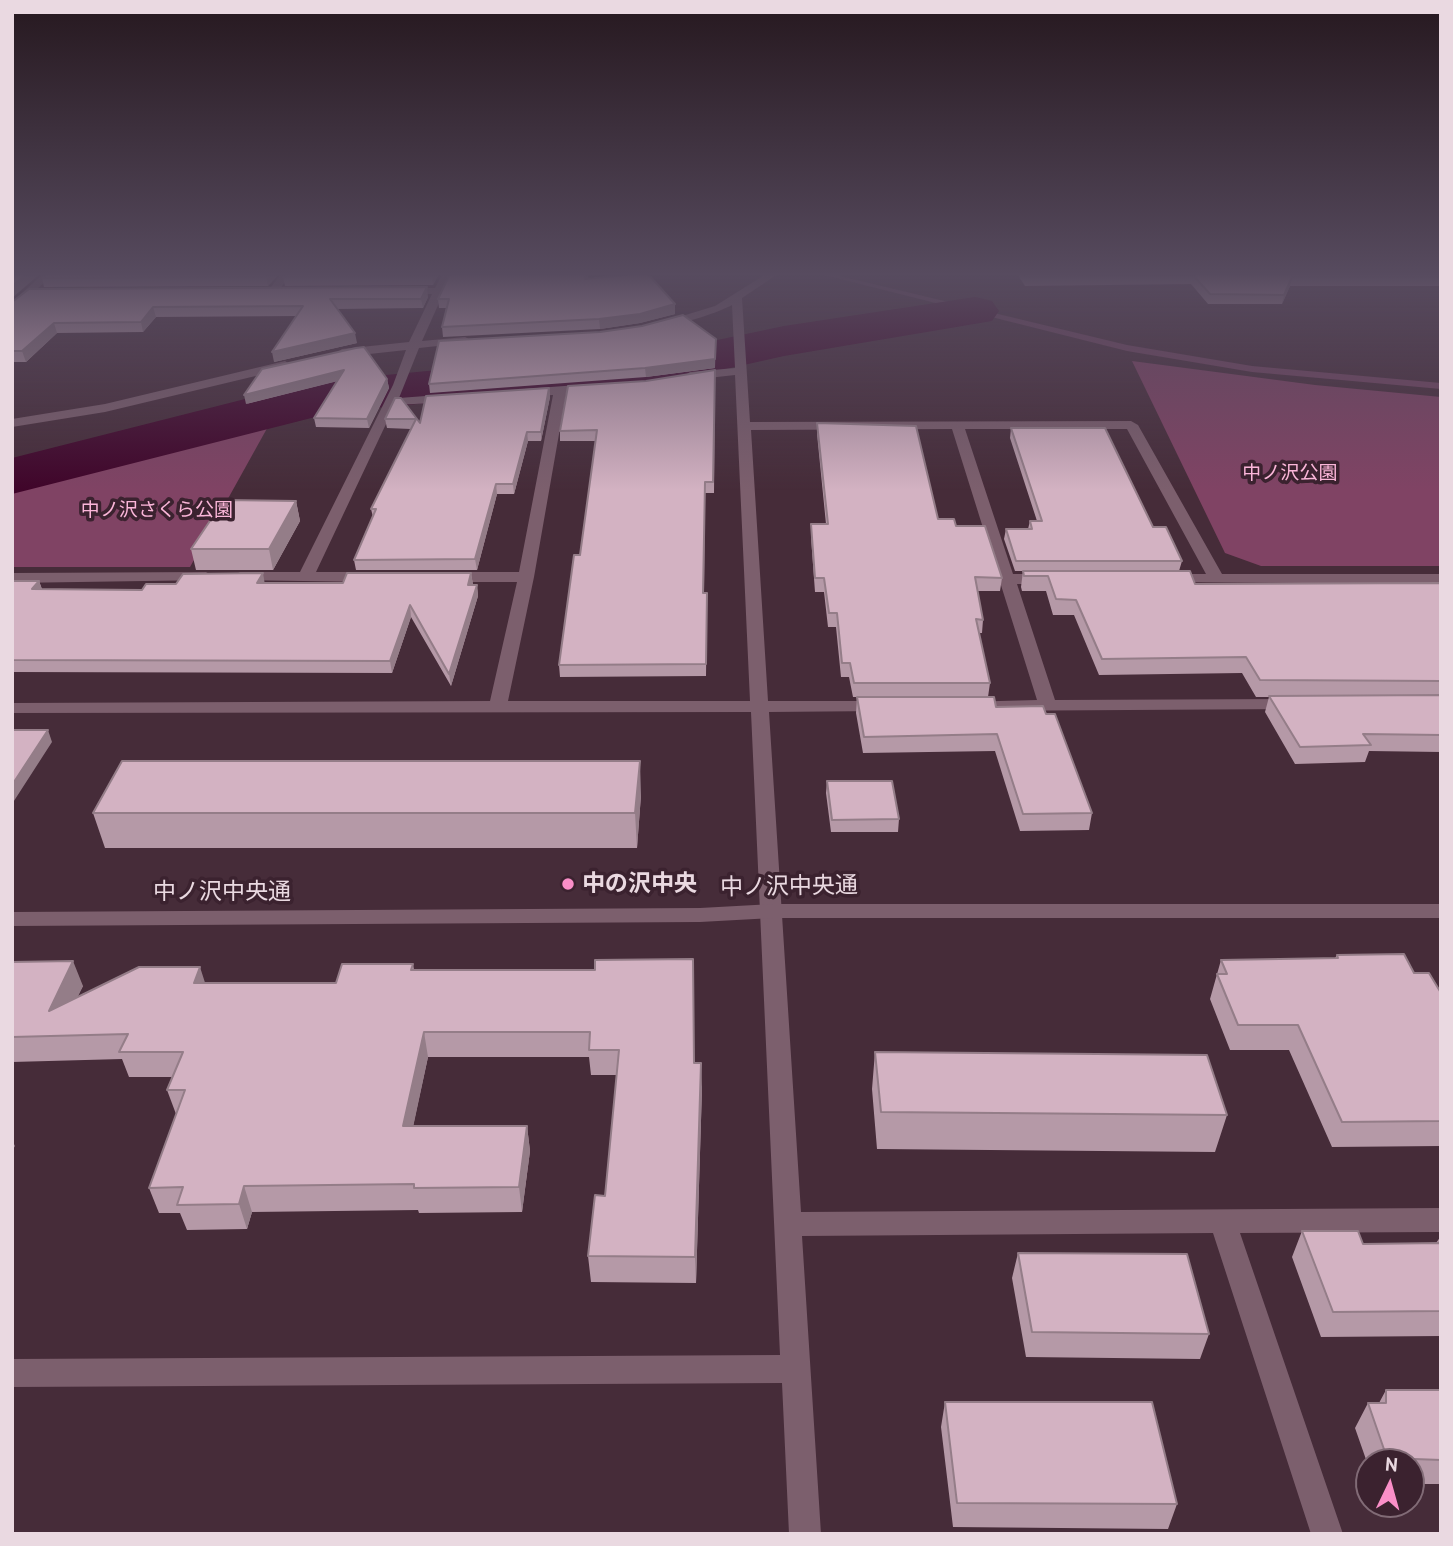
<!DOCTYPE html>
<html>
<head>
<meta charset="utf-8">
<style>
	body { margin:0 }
	#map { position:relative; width:1453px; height:1546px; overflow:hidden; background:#462c39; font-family:"PT Sans",sans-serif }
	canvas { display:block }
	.frame { position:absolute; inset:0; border:14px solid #ead9e1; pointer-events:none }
	.north { position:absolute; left:1355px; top:1448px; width:70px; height:70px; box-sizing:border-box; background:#3b222f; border:2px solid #816b76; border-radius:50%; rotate:5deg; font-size:19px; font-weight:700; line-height:28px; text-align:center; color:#ead9e1 }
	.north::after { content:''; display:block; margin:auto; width:24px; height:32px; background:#fa8fc8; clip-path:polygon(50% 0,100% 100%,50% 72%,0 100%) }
</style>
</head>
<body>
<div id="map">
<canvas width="1453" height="1546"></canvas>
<div class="frame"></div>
<div class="north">N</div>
</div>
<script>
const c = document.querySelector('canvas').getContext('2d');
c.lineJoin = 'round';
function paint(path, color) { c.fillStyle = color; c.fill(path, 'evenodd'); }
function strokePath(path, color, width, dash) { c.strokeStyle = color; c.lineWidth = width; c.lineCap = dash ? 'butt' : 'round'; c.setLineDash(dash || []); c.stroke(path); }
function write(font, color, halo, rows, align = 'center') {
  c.font = font + ' "PT Sans","Noto Sans JP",sans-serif'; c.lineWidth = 7; c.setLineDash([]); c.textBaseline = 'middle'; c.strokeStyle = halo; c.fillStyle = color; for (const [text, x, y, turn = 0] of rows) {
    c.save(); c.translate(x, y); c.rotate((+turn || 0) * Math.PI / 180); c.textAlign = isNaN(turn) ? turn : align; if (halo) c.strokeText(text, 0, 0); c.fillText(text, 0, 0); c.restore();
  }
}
const green = new Path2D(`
	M1132 361 1315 385 1441 397V566H1261L1225 553Z
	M270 423 190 567H12V489L63 479Z`);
const stream = new Path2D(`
	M820 274H832L1127 345 1252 366 1441 383V389L1252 372 1127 351Z`);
const river = new Path2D(`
	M975 297 992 301 999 311 992 321 784 356 632 390 427 403 335 412 12 494V458L253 397 335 380 427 371 632 358 784 326Z`);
const minor = new Path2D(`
	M43 274H54L12 311V302Z
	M281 274H291L277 293H269L268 291Z
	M442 274H452L422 341 465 337 471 340 465 343 419 348 399 398 452 394 458 398 452 402 395 405 316 572H371L379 577 371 582 234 580 232 577 240 572H300L393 385 406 350 342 357 336 353 342 349 409 342 432 294H401L396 291 401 288H435Z
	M766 274H778L742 298 750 422 1131 421 1138 425 1222 574H1441V584L1163 582 1161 579 1169 574H1206L1127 429H965L1013 574H1048L1056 579 1048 584H1017L1055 700 1292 699 1301 704 1292 709 969 711 960 706 963 702 1037 700 952 429 751 430 768 701H883L892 706 883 711 769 712 801 1212 1441 1208V1232L1240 1233 1343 1534H1311L1213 1233 802 1236 821 1534H789L782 1383 12 1387V1359L780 1355 751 712 12 713V703L490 701 517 582H446L438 577 446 572H519L553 395 524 397 518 393 524 389 591 384 595 385V391L566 394 534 577 508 701H750L735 375 690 380 684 376 690 372 735 368 732 305C720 312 666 331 656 324L715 306Z
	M285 361 291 365 289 368 105 412 12 427V419L105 404Z
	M206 572 214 577 212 580 12 583V573Z`);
const tertiary = new Path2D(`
	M773 904H1441V918H773L700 922 12 926V912L700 908Z`);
const wall = new Path2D(`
	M279 274 268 286 44 287 42 278Z
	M286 274H439L433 285 285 286 283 277Z
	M450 274H589L588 278 675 304V314L640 323 600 329 443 337 442 327 446 308H439L438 299Z
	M1017 274H1441V286H1290L1282 304H1208L1191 284 1025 286Z
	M428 297 423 308 337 309 357 343 274 362 297 316 156 317 143 332 57 333 26 362H12V302Z
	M439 341 715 368 646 377 430 393 429 384Z
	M356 348 387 379 389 388 369 428 316 427 314 418 337 381 246 404Z
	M715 370 714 493H705L704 593H707L706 676 560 677 559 665 580 555 596 441H560V431L646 381Z
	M549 388 550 397 541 441H528L514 494H497L477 570H356L354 560 373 517 371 509 411 429 387 428 385 419 395 398 420 423Z
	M817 423 938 519 956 526 1002 578 1000 591H977L983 620 982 633H979L990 683 988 697 996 707 1046 714 1092 813 1089 830 1020 831 995 751 863 753 856 713 857 697H863H853L849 677H841L836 627H828L824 592H815L811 537V524H826L817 434Z
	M1011 428 1153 527 1182 561 1179 571 1195 584 1441 583V752L1369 751 1365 762 1295 764 1265 712 1269 697H1256L1242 673 1099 675 1074 615H1053L1046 591H1022L1021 587 1023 571H1015L1004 539 1006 529H1028L1030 521H1037L1010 438Z
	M296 501 300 521 273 570H196L191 549Z
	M471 573 473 585H477L478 596 451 686 411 617 392 673 12 672V581H39L42 589 142 590 265 583H343Z
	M827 781 899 819 898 832H831L826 793Z
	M641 795 637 848H105L93 813Z
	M1337 955 1414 973 1441 993V1146L1332 1147 1289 1050H1230L1210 999 1221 960 1335 958Z
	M12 962 83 986 77 997 205 983H336L413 964 414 970 694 1063 702 1088 696 1283 591 1282 588 1256 605 1196 617 1075H591L589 1057H428L413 1126H527L530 1151 522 1212 419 1213 418 1210 252 1212 247 1229 187 1230 180 1213H159L149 1188 176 1114 167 1090 172 1077H129L122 1059 12 1062Z
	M875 1052 1227 1115 1215 1152 877 1149 872 1089Z
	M1302 1231 1363 1244 1436 1243 1441 1236V1336L1321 1337 1292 1257Z
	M1018 1253 1209 1334 1200 1359 1026 1357 1012 1278Z
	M1386 1390H1441V1484H1411V1462H1369V1468L1355 1428 1368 1403H1379Z
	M945 1402 1177 1504 1168 1529 953 1527 941 1427Z`);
const shadedWall = new Path2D(`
	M27 274H40L12 298V286Z
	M269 274H279L268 286 266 277Z
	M433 274H439L433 285 432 276Z
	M1292 277 1290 286 1282 304 1284 295Z
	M427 287 428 297 423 308 421 299Z
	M675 304V314L640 323 600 329 599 319Z
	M153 307 156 317 143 332 141 322Z
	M54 323 57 333 26 362 22 351Z
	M355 333 357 343 274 362 272 352Z
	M716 339 715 368 646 377 645 368Z
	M344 370 346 379 246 404 244 395Z
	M387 379 389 388 369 428 367 419Z
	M549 388 550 397 541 441V432Z
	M527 432 528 441 514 494 513 484Z
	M496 484 497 494 477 570 475 559Z
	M296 501 300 521 273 570 269 549Z
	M263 573 265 585 257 583Z
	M471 573 473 585H468Z
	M39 581 43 593 32 589Z
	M477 585 478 596 451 686 449 674Z
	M410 605 411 617 392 673 390 661Z
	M48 730 52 742 12 804V785Z
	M640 761 641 795 637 848 635 813Z
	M73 961 83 986 59 1036 49 1011Z
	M200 967 208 992 194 983Z
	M424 1032 428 1057 408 1151 403 1126Z
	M701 1063 702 1088 696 1283 695 1257Z
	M527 1126 530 1151 522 1212 519 1187Z
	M12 1140 15 1146 12 1151Z
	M244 1186 252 1212 247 1229 239 1204Z`);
const building = new Path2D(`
	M12 274H27L12 286Z
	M46 274H269L266 277 42 278Z
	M286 274H433L432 276 283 277Z
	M450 274H586L585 279 634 274H648L675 304 640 314 599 319 442 327 449 299H438Z
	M1024 274H1441V277H1292L1284 295 1210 294 1193 275 1026 277Z
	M427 287 421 299H330L355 333 272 352 303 306 153 307 141 322 54 323 22 351H12V302L29 289Z
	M683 315 716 339 715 359 645 368 429 384 439 341 600 332 642 326Z
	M364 347 387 379 367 419 314 418 344 370 244 395 262 369 356 348Z
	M715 370 713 482H705L703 593H707L706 664 559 665 574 555H580L597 430 560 431 568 386 646 381Z
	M549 388 541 432H527L513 484H496L475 559 354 560 376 509H371L416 419H385L395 398H401L420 423 426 396Z
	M817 423 916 426 938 519H954L956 526H985L1002 578 975 577 983 620 976 619 990 683H854L850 663H842L837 613H829L824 578H815L811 524H828Z
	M1011 428H1105L1153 527H1166L1182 561H1016L1006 529H1032L1030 521H1042Z
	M224 500 296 501 269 549H191Z
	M1023 571H1190L1195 584 1441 583V681L1260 680 1246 657 1102 659 1076 600 1056 599 1048 576H1024Z
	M263 573 257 583H343L347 573H471L468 585H477L449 674 410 605 390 661 12 660V581H39L32 589 142 590 146 584H176L183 574Z
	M1441 695V735L1363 734 1371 745 1300 747 1269 696Z
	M857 697H994L996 707 1043 706 1046 714H1055L1092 813 1023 814 997 734 864 737Z
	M12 730H48L12 785Z
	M122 761H640L635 813H93Z
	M827 781H892L899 819 832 820Z
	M1404 954 1414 973H1429L1441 993V1121L1342 1122 1298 1025H1238L1217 974H1227L1221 960 1338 958 1337 955Z
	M693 959 694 1063H701L695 1257 588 1256 595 1195 605 1196 619 1050H589L590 1032H424L403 1126H527L519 1187 414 1188V1184L244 1186 239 1204 177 1205 183 1187 149 1188 185 1090H167L183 1052H119L128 1034 12 1037V962L73 961 49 1011 139 967H200L194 983H336L342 964H413L411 970H595V960Z
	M875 1052 1207 1055 1227 1115 881 1112Z
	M1302 1231H1358L1363 1244 1441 1243V1311L1333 1312Z
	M1018 1253 1187 1254 1209 1334 1032 1332Z
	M1386 1390H1441V1460L1387 1458 1368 1403H1386Z
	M945 1402H1152L1177 1504 957 1503Z`);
const markers = [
	[568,884,7,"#fa8fc8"]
];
const farParknames = [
	["中ノ沢公園",1290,474],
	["中ノ沢さくら公園",157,511]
];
const poiNames = [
	["中の沢中央",582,884]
];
const streetNames = [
	["中ノ沢中央通",789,887,-1],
	["中ノ沢中央通",222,892]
];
paint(green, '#804364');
paint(stream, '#734561');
paint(river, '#40052a');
paint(minor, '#7c5f6d');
paint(tertiary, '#7c5f6d');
paint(wall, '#b599a7');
paint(shadedWall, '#947d88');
paint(building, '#d3b2c2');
strokePath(building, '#947d88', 2);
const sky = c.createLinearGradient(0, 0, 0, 490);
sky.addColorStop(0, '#26181f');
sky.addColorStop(0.56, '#574b5f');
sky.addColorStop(1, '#574b5f00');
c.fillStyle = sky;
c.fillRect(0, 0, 1453, 490);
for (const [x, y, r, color] of markers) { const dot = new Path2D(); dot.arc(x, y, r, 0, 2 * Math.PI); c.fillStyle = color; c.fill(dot); strokePath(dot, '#3b222f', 2.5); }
write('19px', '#fbb6d9', '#3b222f', farParknames);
write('bold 23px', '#ead9e1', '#3b222f', poiNames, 'left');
write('23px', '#ead9e1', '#3b222f', streetNames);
</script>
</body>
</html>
